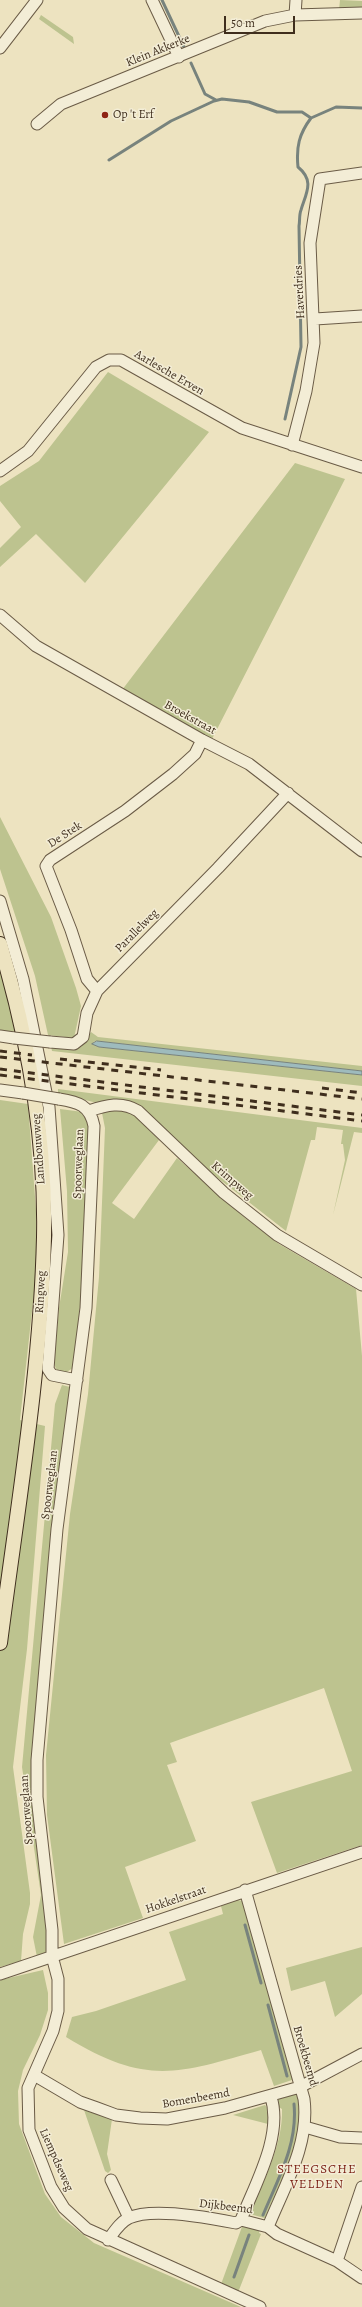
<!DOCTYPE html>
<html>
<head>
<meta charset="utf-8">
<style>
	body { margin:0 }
	#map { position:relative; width:362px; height:2307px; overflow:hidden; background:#ede3c0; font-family:Alegreya,serif }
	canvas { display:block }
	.scale { position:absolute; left:224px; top:16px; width:71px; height:18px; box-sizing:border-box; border:2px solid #3f2e1d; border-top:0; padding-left:5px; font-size:12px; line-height:14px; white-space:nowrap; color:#3f2e1d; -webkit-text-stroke:3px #f3edd6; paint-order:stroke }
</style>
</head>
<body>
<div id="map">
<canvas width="362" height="2307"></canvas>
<div class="scale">50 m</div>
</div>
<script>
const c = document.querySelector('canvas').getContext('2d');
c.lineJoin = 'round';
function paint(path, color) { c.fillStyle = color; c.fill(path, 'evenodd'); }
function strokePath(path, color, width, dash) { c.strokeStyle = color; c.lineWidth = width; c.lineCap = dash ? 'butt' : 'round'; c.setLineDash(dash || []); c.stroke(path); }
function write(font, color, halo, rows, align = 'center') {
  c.font = font + ' Alegreya,serif'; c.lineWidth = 3; c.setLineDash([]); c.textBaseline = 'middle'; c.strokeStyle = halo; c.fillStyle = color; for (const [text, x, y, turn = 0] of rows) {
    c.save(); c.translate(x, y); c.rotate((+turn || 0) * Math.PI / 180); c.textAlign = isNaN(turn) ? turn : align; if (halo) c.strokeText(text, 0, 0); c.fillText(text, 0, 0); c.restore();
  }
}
const green = new Path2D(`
	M340 0 362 1V8L339 10Z
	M41 15 73 37 74 44 39 19Z
	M108 372 209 432 85 583 36 534 0 567V548L21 527 0 501V486L39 461Z
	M295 463 345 479 211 741 122 690Z
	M0 817 51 917 76 988 81 1006 74 1038 48 1035 35 976 0 869Z
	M0 958 18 1033 0 1031Z
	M91 1032 98 1037 362 1066V1071L97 1041 93 1042 99 1047 362 1075V1086L52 1051 51 1046 74 1049 81 1047Z
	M58 1089 362 1128V1133L354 1132 333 1215 345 1160 343 1144H341L343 1130 317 1127 315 1140H311L286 1231 205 1168 138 1104 115 1101 97 1103 58 1093Z
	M0 1100 28 1104 36 1210V1275L20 1420 45 1426 27 1649 13 1767 30 1893V1904L23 1934 21 1961 0 1967Z
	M60 1109 83 1112 89 1120 90 1131 82 1290 74 1360 73 1368 65 1373 57 1371 54 1364 59 1308 68 1252 67 1191Z
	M114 1109 131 1112 159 1140 112 1203 134 1219 177 1158 244 1217 279 1244 356 1289 362 1356V1845L277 1873 251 1802 352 1771 324 1688 170 1743 177 1762 167 1765 196 1841 125 1867 143 1918 64 1944 47 1815 46 1755 70 1514 88 1394 99 1277 105 1128 102 1113Z
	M62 1385 70 1387 34 1760 49 1954 37 1957 33 1937 41 1895 22 1767 55 1404Z
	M237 1900 243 1901 295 2079 274 2086 261 2050C177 2074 146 2086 66 2037L72 2017 96 2011 186 1980 169 1932 223 1914 221 1906Z
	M362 1947V1994L335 2017 325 1981 291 1991 286 1968Z
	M43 1970 48 1993V2010L40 2035 23 2070 18 2091 19 2124 45 2194 61 2217 94 2243 241 2307H0V1980Z
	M294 2094 300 2097 299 2138 268 2219 250 2214C263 2181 283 2146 282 2109L277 2106V2100Z
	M265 2105 268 2109V2124L233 2115Z
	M84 2110 112 2119 107 2154 111 2170 108 2173 105 2171Z
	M243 2224 260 2229 259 2233 261 2234 237 2295 220 2287Z`);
const water = new Path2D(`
	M97 1041 362 1071V1075L99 1047 92 1044Z`);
const stream = new Path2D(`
	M162 0 184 47
	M191 63 205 94 216 100
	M109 160 171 121 214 101 222 99 249 102 277 112H302L311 118 336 107 362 108
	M285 419 301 347 299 226C300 221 299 215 301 210 306 193 315 181 298 167 296 147 299 134 311 118
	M245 1925 261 1983
	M268 2005 287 2076
	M263 2215C278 2179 298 2144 294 2104
	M234 2277 249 2235`);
const minor = new Path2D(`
	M152 0 179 57
	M295 15 296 0
	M0 48 37 0
	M37 124 61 104 265 21 295 15 362 13
	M315 319 362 316
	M292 445 306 391 314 343 310 243 320 179 362 173
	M0 471 28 451 96 367 109 360H121L242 428 362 467
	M0 615 36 646 202 740 249 764 362 851
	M0 901 23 979 49 1107 58 1235 48 1369 52 1375 77 1380
	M97 991 87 979 71 930 46 866 50 860 125 811 173 774 195 754 202 740
	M0 1036 14 1038
	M50 1042 74 1044 83 1037 87 1013 97 991 218 868 288 793
	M0 1090 23 1093
	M59 1099C78 1102 90 1105 94 1126L86 1308 57 1529 37 1760V1797L52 1930V1956L58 1979V2011L53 2031 28 2088 29 2130 51 2187 64 2208 87 2229 260 2307
	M89 1111C106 1105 122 1101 138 1111L224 1193 277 1235 362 1285
	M245 1890 304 2099C310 2144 284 2187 268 2227
	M0 1974 362 1852
	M34 2075 80 2102 97 2108 116 2115 140 2118 167 2119 225 2108 300 2087 362 2054
	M305 2127 340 2137 362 2138
	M111 2180 129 2218
	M241 2220C255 2184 283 2136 271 2097
	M108 2240C114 2232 120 2222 129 2218 152 2207 211 2218 236 2223L241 2220 268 2227 277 2234 337 2261 362 2278
	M337 2261 362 2187`);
const major = new Path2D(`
	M0 944C28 1038 46 1138 44 1237 41 1371 17 1510 0 1643`);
const rail = new Path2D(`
	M0 1051 32 1055
	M0 1057 362 1099
	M60 1059 161 1070
	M0 1069 362 1115
	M0 1075 362 1121
	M322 1088 362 1093`);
const minorBridge = new Path2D(`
	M14 1038 50 1042
	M23 1093 59 1099`);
const markers = [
	[105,115,4,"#8f2418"]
];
const streetNames = [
	["Klein Akkerke",158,51,-22],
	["Haverdries",300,292,-93],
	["Aarlesche Erven",169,373,30],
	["Broekstraat",190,718,29],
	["De Stek",65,835,-33],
	["Parallelweg",137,931,-45],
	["Landbouwweg",39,1149,-94],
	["Spoorweglaan",79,1164,-88],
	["Krimpweg",232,1181,41],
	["Ringweg",41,1292,-87],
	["Spoorweglaan",50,1485,-83],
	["Spoorweglaan",27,1810,-94],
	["Hokkelstraat",176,1900,-19],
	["Broekbeemd",305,2056,74],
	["Bomenbeemd",196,2099,-10],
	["Liempdseweg",56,2160,66],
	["Dijkbeemd",226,2207,7]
];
const poiNames = [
	["Op 't Erf",113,115]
];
const neighbourhoodNames = [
	["STEEGSCHE",317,2170],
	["VELDEN",317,2185]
];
paint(green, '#bdc38f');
paint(water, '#9ebbbd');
strokePath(water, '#78837d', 1);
strokePath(stream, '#78837d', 3);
strokePath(minor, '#6a5b46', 13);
strokePath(major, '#3f2e1d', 16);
strokePath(minor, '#f3edd6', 11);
strokePath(major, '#ede3c0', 14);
strokePath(rail, '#3f2e1d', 3, [7, 7]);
strokePath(minorBridge, '#6a5b46', 13, []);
strokePath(minorBridge, '#f3edd6', 11);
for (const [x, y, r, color] of markers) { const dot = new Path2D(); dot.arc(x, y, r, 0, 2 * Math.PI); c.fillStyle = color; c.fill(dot); strokePath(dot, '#f3edd6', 1.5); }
write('12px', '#3f2e1d', '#f3edd6', streetNames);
write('12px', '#3f2e1d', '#f3edd6', poiNames, 'left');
c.letterSpacing = '1px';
write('13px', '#7a1f14', '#f3edd6', neighbourhoodNames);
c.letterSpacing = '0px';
</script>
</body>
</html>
